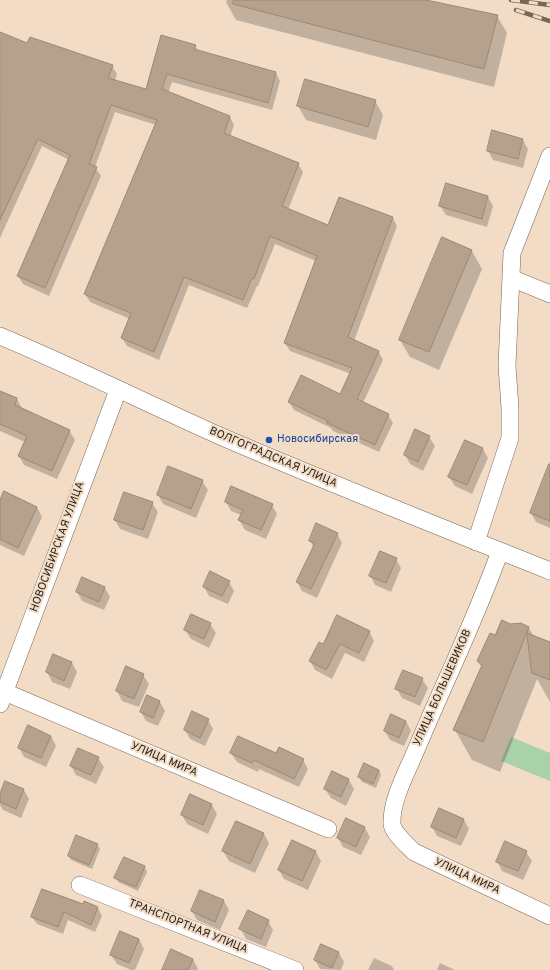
<!DOCTYPE html>
<html>
<head>
<meta charset="utf-8">
<style>
	body { margin:0 }
	canvas { display:block; background:#f2dcc6 }
</style>
</head>
<body>
<canvas width="550" height="970"></canvas>
<script>
const c = document.querySelector('canvas').getContext('2d');
c.lineJoin = 'round';
function paint(path, color) { c.fillStyle = color; c.fill(path, 'evenodd'); }
function strokePath(path, color, width, dash) { c.strokeStyle = color; c.lineWidth = width; c.lineCap = dash ? 'butt' : 'round'; c.setLineDash(dash || []); c.stroke(path); }
function write(font, color, halo, rows, align = 'center') {
  c.font = font + ' Overpass,sans-serif'; c.lineWidth = 4; c.setLineDash([]); c.textBaseline = 'middle'; c.strokeStyle = halo; c.fillStyle = color; for (const [text, x, y, turn = 0] of rows) {
    c.save(); c.translate(x, y); c.rotate((+turn || 0) * Math.PI / 180); c.textAlign = isNaN(turn) ? turn : align; if (halo) c.strokeText(text, 0, 0); c.fillText(text, 0, 0); c.restore();
  }
}
const green = new Path2D(`
	M511 737 550 753V781L501 761Z`);
const shadow = new Path2D(`
	M227 0H421L497 16 507 33 494 87 236 20 226 2Z
	M0 33 28 44 112 66 117 74 115 81 146 90 195 46 200 54 213 55 276 73 280 81 272 110 172 82 168 93 230 117 234 125 230 137 298 164 303 172 288 210 329 226 393 218 397 226 354 341 379 352 383 360 363 403 388 415 393 423 379 452 333 431 331 428 294 410 289 402 340 396 351 374 290 351 285 343 316 261 275 244 258 286H257L247 308 189 285 159 360 127 346 122 338 130 319 90 302 85 294 156 125 115 112 95 167 101 176 49 296 23 284 18 276 69 160 42 146 0 238Z
	M375 101 383 115 376 140 306 120 298 106Z
	M523 140 528 149 523 168 493 160 488 151Z
	M447 185 488 197 493 206 487 227 446 215 440 206Z
	M443 239 472 251 482 269 439 370 410 357 400 340Z
	M0 392 17 399 22 408 69 430 75 440 57 479 24 465 19 456 25 442 0 431Z
	M429 437 435 446 423 471 410 464 405 455Z
	M465 441 483 449 488 458 472 494 455 486 449 477Z
	M202 481 208 490 196 518 163 504 158 495Z
	M550 490V528L536 522 531 513Z
	M0 502 37 507 42 517 24 556 0 545Z
	M226 502 272 505 277 514 266 539 245 530 239 520 241 515 231 511Z
	M152 503 158 512 148 539 120 529 115 520Z
	M337 533 342 543 317 598 302 591 297 582 314 548 310 541Z
	M396 559 401 568 391 592 375 585 370 575Z
	M229 582 234 591 228 604 209 596 204 587Z
	M105 588 110 597 104 610 82 601 77 592Z
	M210 624 216 633 209 648 191 639 185 630Z
	M510 625 529 628 534 637 550 643V702L537 679 500 772 472 760 455 730 482 668 478 661 496 636Z
	M369 631 374 641 364 662 345 653 332 679 315 670 310 661 324 646Z
	M54 656 72 663 77 672 70 689 52 682 47 672Z
	M127 667 143 675 149 684 139 707 122 701 117 691Z
	M422 679 428 688 420 706 402 698 397 689Z
	M148 697 160 702 165 711 158 726 146 721 141 712Z
	M208 720 213 729 205 746 190 739 185 730Z
	M406 721 411 731 404 746 390 740 385 731Z
	M51 736 56 746 46 767 24 757 19 748Z
	M231 753 276 754 303 760 308 769 299 787 259 769 258 772 237 762Z
	M98 758 104 767 96 784 76 775 71 766Z
	M379 770 381 775 376 788 362 782 359 777Z
	M349 780 354 789 346 806 331 798 325 789Z
	M6 783 24 790 29 799 21 818 3 810 0 805V796Z
	M191 796 212 805 217 814 208 834 187 824 182 815Z
	M464 820 469 829 461 846 437 836 432 827Z
	M365 828 370 837 361 855 343 847 338 838Z
	M264 834 269 843 255 873 229 861 223 851Z
	M292 841 316 852 321 861 308 890 284 879 279 870Z
	M97 844 100 849 92 869 71 860 69 856Z
	M526 852 532 861 523 880 502 871 497 861Z
	M124 858 145 867 147 872 138 891 118 882 115 877Z
	M201 891 224 901 229 910 220 930 197 920 192 911Z
	M85 903 98 908 102 916 95 932 68 920 63 934 37 924 32 917 84 906Z
	M268 921 273 930 266 947 246 939 241 929Z
	M139 939 144 949 135 970H131L117 964 111 955Z
	M321 945 339 953 344 962 341 970 320 969 315 960Z
	M374 958 392 966 394 970H368Z
	M193 959 198 969 197 970H164Z
	M440 963 455 970H437Z`);
const building = new Path2D(`
	M234 0H426L498 15 484 69 233 4Z
	M0 32 27 43 30 37 113 65 108 78 146 89 161 35 196 45 194 49 276 72 268 103 167 74 162 89 230 116 224 133 299 163 282 206 328 225 339 197 393 217 348 337 379 351 357 399 389 414 375 445 327 423 328 421 288 402 301 375 340 394 352 368 284 343 317 256 270 236 254 279 252 278 243 300 184 277 154 352 121 338 131 313 84 294 157 120 111 105 89 164 97 167 45 288 17 276 70 155 38 139 0 220Z
	M305 79 376 100 368 127 297 106Z
	M492 130 523 139 518 159 487 151Z
	M446 183 488 196 482 219 439 206Z
	M442 237 472 250 429 352 399 340Z
	M0 391 17 398 15 405 70 430 52 471 18 456 27 436 0 424Z
	M415 429 430 436 418 462 404 455Z
	M465 440 483 448 467 485 448 477Z
	M549 464H550V521L530 513Z
	M168 466 203 480 191 509 157 495Z
	M231 486 273 504 261 530 238 520 243 510 225 502Z
	M4 491 37 507 18 548 0 539V500Z
	M124 492 153 502 143 530 114 520Z
	M316 523 338 533 311 589 296 582 315 543 309 541Z
	M380 551 397 558 386 583 369 576Z
	M210 571 230 581 222 596 203 587Z
	M82 577 105 587 99 602 76 592Z
	M191 614 211 623 204 639 184 630Z
	M337 615 370 631 359 653 340 644 326 670 309 661 319 642 323 644Z
	M502 620 510 624 521 623 529 627 483 742 453 730 482 665 477 661 490 633 495 635Z
	M527 633 550 642V680L532 673Z
	M53 654 72 662 64 681 46 672Z
	M126 666 144 674 134 699 116 691Z
	M403 670 423 678 415 697 395 689Z
	M147 695 160 701 153 718 140 712Z
	M192 711 209 719 200 738 184 730Z
	M391 714 406 721 399 738 384 731Z
	M28 725 51 736 41 758 18 748Z
	M238 736 276 753 279 747 304 759 294 779 254 760 252 763 230 753Z
	M78 748 99 757 91 775 70 766Z
	M364 763 379 770 373 784 358 777Z
	M332 771 349 779 341 797 324 789Z
	M5 781 24 789 16 809 0 802V794Z
	M190 794 212 804 203 825 181 815Z
	M439 808 464 819 456 838 431 827Z
	M346 818 365 827 356 847 337 838Z
	M236 821 264 833 250 864 222 851Z
	M76 835 98 844 89 865 68 856Z
	M292 840 316 851 302 881 278 870Z
	M505 841 527 851 518 871 496 862Z
	M124 857 145 866 136 887 114 878Z
	M42 889 83 904 84 901 98 907 91 925 64 912 58 927 31 917Z
	M200 890 224 900 215 922 191 911Z
	M248 910 269 920 261 939 239 929Z
	M120 931 139 939 129 963 110 955Z
	M321 944 339 952 332 968 314 960Z
	M171 949 193 959 188 970H162Z`);
const minor = new Path2D(`
	M511 278 550 294
	M0 336C74 367 146 403 220 436 329 483 440 527 550 571
	M476 542 510 438V408L507 366 512 253 550 156
	M500 551C476 619 444 683 416 750 407 772 391 800 392 824 393 833 408 846 414 852L550 916
	M0 690 328 829
	M0 704 118 390
	M80 885 295 970`);
const rail = new Path2D(`
	M511 0 550 5
	M516 10 550 21`);
const markers = [
	[269,440,4,"#1a4fb4"]
];
const transitNames = [
	["Новосибирская",277,440]
];
const streetNames = [
	["ВОЛГОГРАДСКАЯ УЛИЦА",273,458,23],
	["НОВОСИБИРСКАЯ УЛИЦА",58,547,-70],
	["УЛИЦА БОЛЬШЕВИКОВ",443,688,-66],
	["УЛИЦА МИРА",164,760,23],
	["УЛИЦА МИРА",467,877,25],
	["ТРАНСПОРТНАЯ УЛИЦА",188,927,22]
];
paint(green, '#a9d1aa');
paint(shadow, '#0003');
paint(building, '#b5a18c');
strokePath(building, '#9c8873', 1);
strokePath(minor, '#7a6754', 18);
strokePath(minor, '#fff', 17);
strokePath(rail, '#75685b', 4.5);
strokePath(rail, '#f2dcc6', 3, [9]);
for (const [x, y, r, color] of markers) { const dot = new Path2D(); dot.arc(x, y, r, 0, 2 * Math.PI); c.fillStyle = color; c.fill(dot); strokePath(dot, '#f2dcc6', 1.5); }
write('11px', '#164399', '#f2dcc6', transitNames, 'left');
write('11px', '#282018', '#f2dcc6', streetNames);
</script>
</body>
</html>
